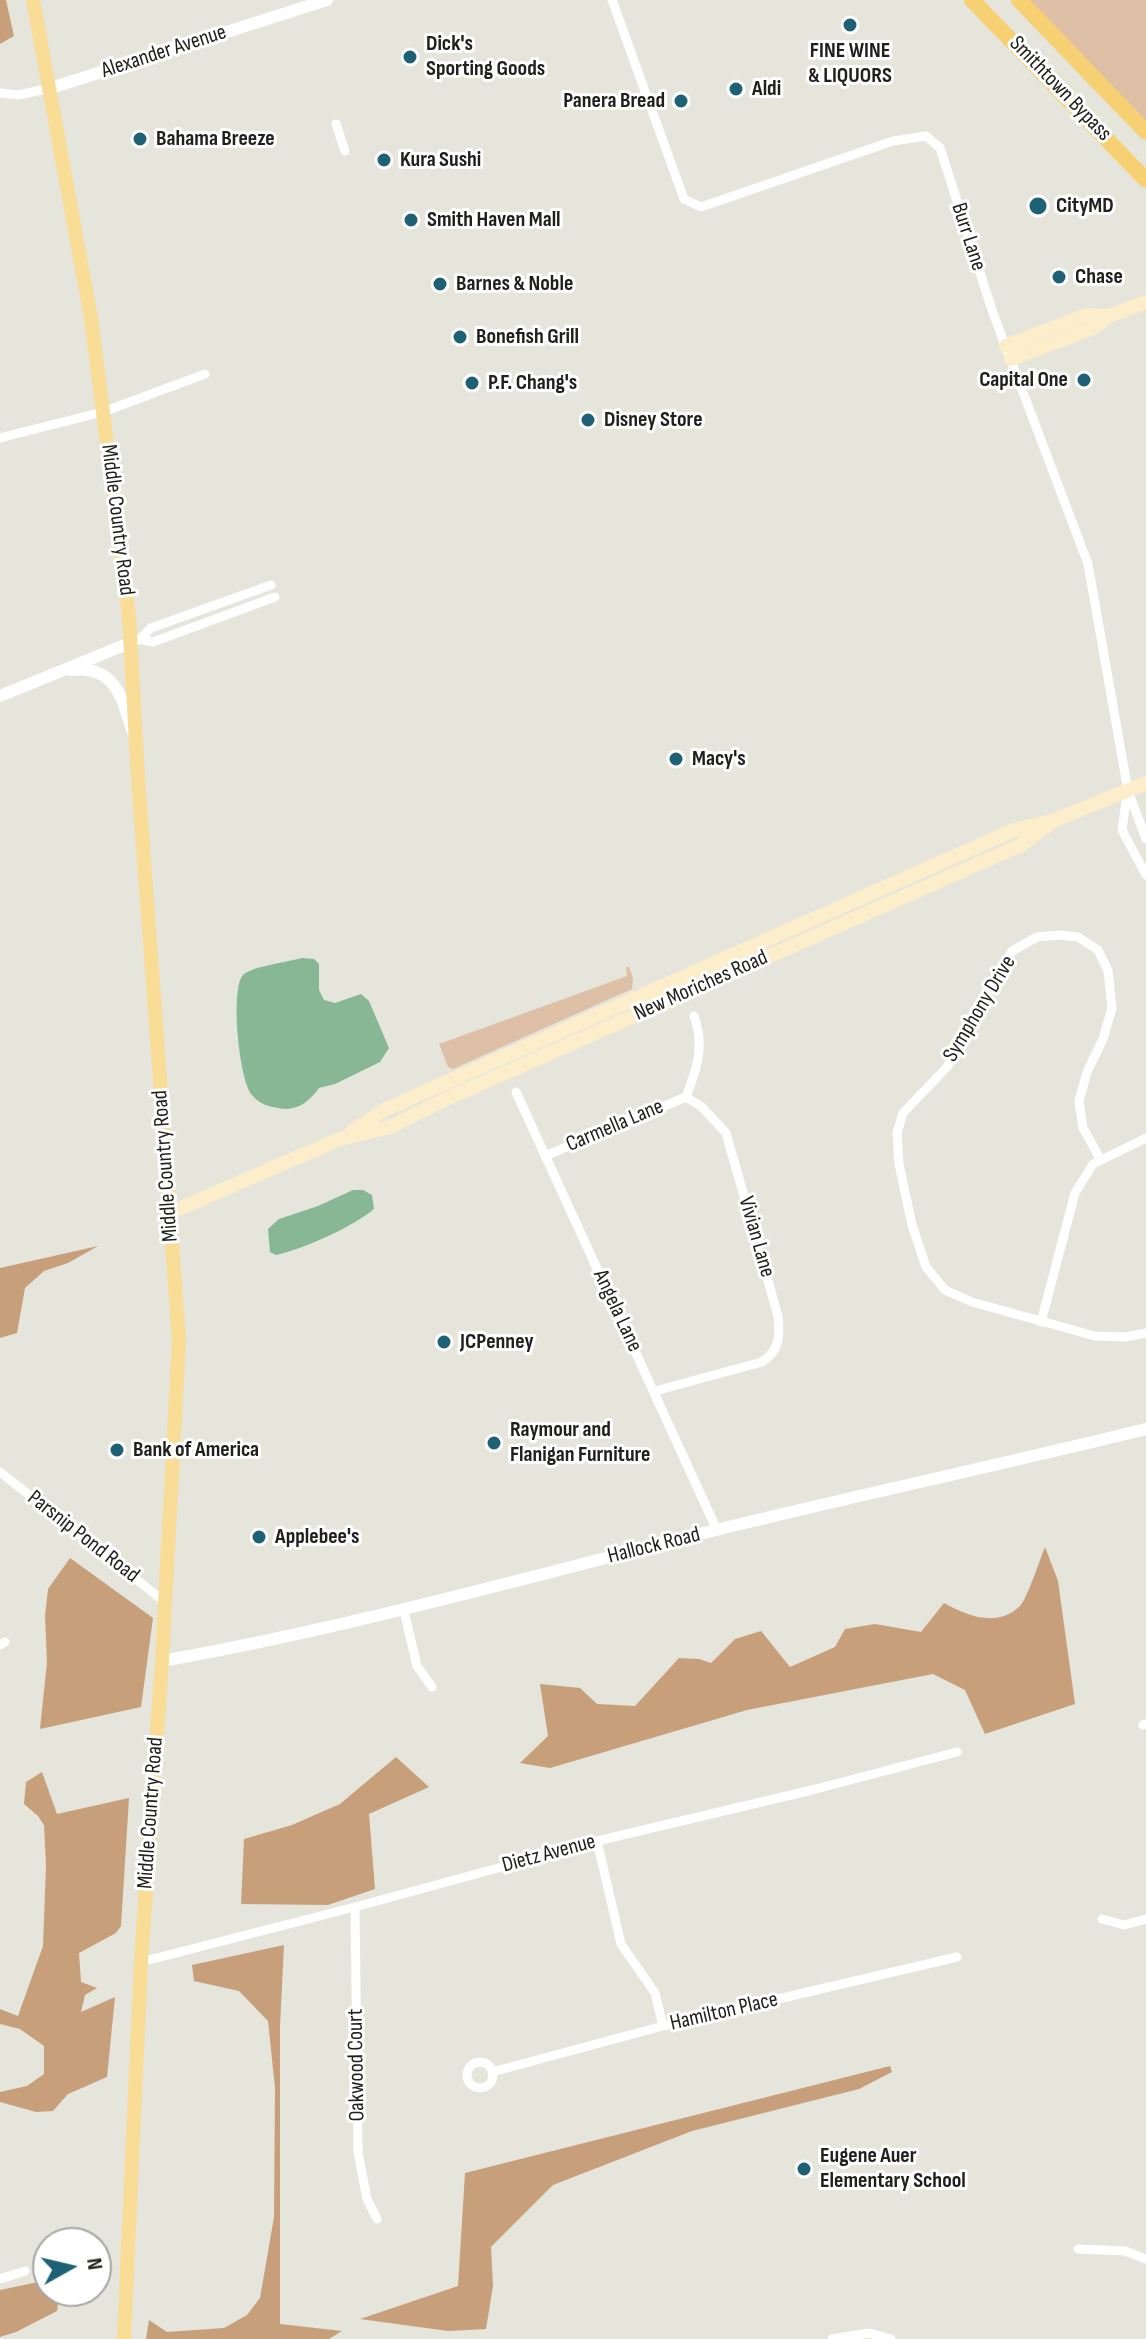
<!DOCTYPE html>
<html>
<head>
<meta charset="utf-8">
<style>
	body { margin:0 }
	#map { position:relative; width:1146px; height:2339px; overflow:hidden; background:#e5e5dc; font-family:"Sofia Sans Condensed",sans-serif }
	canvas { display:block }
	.north { position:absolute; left:32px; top:2227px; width:80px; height:80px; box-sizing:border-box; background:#fff; border:2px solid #a6a6a4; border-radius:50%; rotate:82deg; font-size:22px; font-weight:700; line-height:32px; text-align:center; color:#20201c }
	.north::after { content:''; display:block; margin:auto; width:28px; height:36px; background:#1e6174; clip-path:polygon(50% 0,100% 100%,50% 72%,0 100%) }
</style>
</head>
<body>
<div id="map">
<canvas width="1146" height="2339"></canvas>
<div class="north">N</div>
</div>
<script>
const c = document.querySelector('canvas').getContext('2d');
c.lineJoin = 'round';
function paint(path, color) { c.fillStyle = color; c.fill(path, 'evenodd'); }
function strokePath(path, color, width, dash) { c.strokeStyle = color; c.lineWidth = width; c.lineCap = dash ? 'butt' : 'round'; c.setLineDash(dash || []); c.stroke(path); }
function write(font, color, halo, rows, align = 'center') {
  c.font = font + ' "Sofia Sans Condensed",sans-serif'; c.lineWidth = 6; c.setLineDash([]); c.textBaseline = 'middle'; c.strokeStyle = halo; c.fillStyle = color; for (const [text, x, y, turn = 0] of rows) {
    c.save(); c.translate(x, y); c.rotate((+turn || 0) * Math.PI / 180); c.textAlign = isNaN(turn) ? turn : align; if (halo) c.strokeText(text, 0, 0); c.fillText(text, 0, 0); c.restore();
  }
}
const green = new Path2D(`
	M1014 0H1146V130Z
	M626 967H629L633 978 632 989 453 1069 448 1067 439 1044 627 976Z`);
const forest = new Path2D(`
	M0 0H6L14 36 0 44Z
	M98 1246 68 1263 44 1271 25 1288 17 1333 0 1338V1268Z
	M1045 1547 1058 1581 1075 1704 985 1734 965 1690 933 1674 747 1710 550 1768 520 1763 548 1736 540 1684 580 1688 597 1704 635 1706 679 1658 699 1659 711 1663 735 1639 761 1631 790 1667 835 1647 845 1629 875 1624 921 1632 944 1603C968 1616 997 1628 1020 1606 1027 1599 1040 1559 1045 1547Z
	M70 1558 153 1618 141 1707 40 1729 47 1662 45 1616 48 1589Z
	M396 1757 429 1787 369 1814 375 1889 328 1905 241 1904 244 1839 292 1825 340 1804Z
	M42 1772 57 1814 129 1798 121 1926 116 1933 79 1953 81 1982 97 1988 85 1995 81 2012 115 1997 107 2077 68 2094 53 2111 36 2112 0 2102V2092L27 2086 44 2074V2046L20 2029 0 2024V2009L18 2016 43 1946 46 1865 44 1825 38 1816 24 1804 26 1782Z
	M284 1945 280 2026V2324L342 2331 329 2339H146L149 2320 167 2332 224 2328 247 2315 260 2298 274 2217 275 2088 268 2021 239 1991 194 1981 192 1965Z
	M890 2066 892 2072 859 2089 692 2131 553 2185 491 2247 493 2286 486 2329 448 2331 360 2319 458 2286 465 2173Z
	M48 2280V2291H60L57 2311 16 2332 0 2337V2290Z`);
const water = new Path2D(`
	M302 958 314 959 319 964V990L324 1000 335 1003 361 994 369 1001 389 1048 380 1062 335 1084 319 1088C309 1102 296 1112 278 1108 268 1106 259 1104 252 1095 239 1080 230 989 243 975 253 966 288 962 302 958Z
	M353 1190H363L372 1195 374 1209C352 1227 304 1249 276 1255L270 1252 268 1229 279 1219 318 1206Z`);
const minor = new Path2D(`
	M612 0 684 199 701 207 893 141 926 136 940 148 993 313 1088 564 1128 791 1146 839
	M0 93 18 95 51 88
	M336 124 345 151
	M0 438 103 412 205 374
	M140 639 153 642 275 597
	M132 642 140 639 151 628 271 585
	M1127 794 1122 830 1146 875
	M516 1092 717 1530
	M545 1156 686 1097
	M1101 1160 1083 1128 1079 1101 1087 1072 1103 1039 1112 1008 1108 971 1098 950 1078 937 1059 935 1037 937 1012 951 947 1067 903 1113 897 1133 899 1164 912 1225 926 1267 945 1290 972 1302 1095 1336 1125 1337 1146 1333
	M1041 1322 1075 1193 1093 1164 1146 1138
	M655 1391 762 1362C780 1350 780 1336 778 1316L726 1133 702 1107 686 1097C697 1068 705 1046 694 1016
	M0 1472 165 1602
	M404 1611 417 1666 432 1687
	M0 1645 5 1642
	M1143 1725 1146 1724
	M597 1841 621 1944 655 1993 663 2026
	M355 1907 358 2152 367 2199 377 2219
	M1102 1919 1124 1925 1146 1919
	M141 1962 355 1907 597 1841 812 1790 957 1752
	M467 2075a13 13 0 1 1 26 0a13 13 0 1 1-26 0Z
	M492 2072 663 2026 957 1957
	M1078 2249 1125 2251 1146 2259
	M0 2279 25 2271
	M832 2339 869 2333 891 2339`);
const tertiary = new Path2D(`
	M51 88 327 0
	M71 670C115 665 122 697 132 730
	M0 696 132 642
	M162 1661C349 1628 531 1576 716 1530 859 1495 1003 1464 1146 1429`);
const secondary = new Path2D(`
	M1006 346 1086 315 1109 316
	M1011 359 1093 328 1109 316 1146 302
	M351 1132 384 1110 1014 830 1055 820 1146 783
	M169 1213 340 1139 390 1127 446 1099 1021 845 1055 820`);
const primary = new Path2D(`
	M33 0 91 318 129 616 138 778 179 1340 162 1661 141 1962 124 2339`);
const trunk = new Path2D(`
	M972 0 1146 180
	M1019 0 1146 132`);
const markers = [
	[850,25,8,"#1e6174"],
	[410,57,8,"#1e6174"],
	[736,89,8,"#1e6174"],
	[681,101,8,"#1e6174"],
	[140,139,8,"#1e6174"],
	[384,160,8,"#1e6174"],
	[1038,206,10,"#1e6174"],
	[411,220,8,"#1e6174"],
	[1059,277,8,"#1e6174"],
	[440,284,8,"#1e6174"],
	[460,337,8,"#1e6174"],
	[1084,380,8,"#1e6174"],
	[472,383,8,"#1e6174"],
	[588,420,8,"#1e6174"],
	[676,759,8,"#1e6174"],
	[444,1342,8,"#1e6174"],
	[494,1443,8,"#1e6174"],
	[117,1450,8,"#1e6174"],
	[259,1537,8,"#1e6174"],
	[804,2169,8,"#1e6174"]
];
const poiNames = [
	["Dick's",426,44],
	["Sporting Goods",426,69],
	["FINE WINE",850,51,"center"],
	["& LIQUORS",850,76,"center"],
	["Aldi",752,89],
	["Panera Bread",665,101,"right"],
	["Bahama Breeze",156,139],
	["Kura Sushi",400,160],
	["CityMD",1056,206],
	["Smith Haven Mall",427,220],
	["Chase",1075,277],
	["Barnes & Noble",456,284],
	["Bonefish Grill",476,337],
	["Capital One",1068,380,"right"],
	["P.F. Chang's",488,383],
	["Disney Store",604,420],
	["Macy's",692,759],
	["JCPenney",460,1342],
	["Raymour and",510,1430],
	["Flanigan Furniture",510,1455],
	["Bank of America",133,1450],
	["Applebee's",275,1537],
	["Eugene Auer",820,2156],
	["Elementary School",820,2181]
];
const streetNames = [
	["Alexander Avenue",164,52,-18],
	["Smithtown Bypass",1060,89,46],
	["Burr Lane",968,237,72],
	["Middle Country Road",117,520,83],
	["New Moriches Road",701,986,-24],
	["Symphony Drive",980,1009,-59],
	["Carmella Lane",615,1126,-23],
	["Middle Country Road",166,1166,-94],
	["Vivian Lane",756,1237,74],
	["Angela Lane",617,1311,65],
	["Parsnip Pond Road",83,1537,38],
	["Hallock Road",654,1546,-14],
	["Middle Country Road",151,1813,-86],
	["Dietz Avenue",549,1854,-15],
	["Hamilton Place",724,2012,-13],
	["Oakwood Court",357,2065,-91]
];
paint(green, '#ddc0a6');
paint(forest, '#c79f7a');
paint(water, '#88b795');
strokePath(minor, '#fff', 9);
strokePath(tertiary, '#fff', 12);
strokePath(secondary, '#fceeca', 14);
strokePath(primary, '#f9dc96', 14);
strokePath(trunk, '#f7d073', 16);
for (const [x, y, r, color] of markers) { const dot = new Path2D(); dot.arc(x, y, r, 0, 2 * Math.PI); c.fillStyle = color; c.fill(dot); strokePath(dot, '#fff', 3); }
write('bold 22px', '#20201c', '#fff', poiNames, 'left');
write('22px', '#20201c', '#fff', streetNames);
</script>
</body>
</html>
